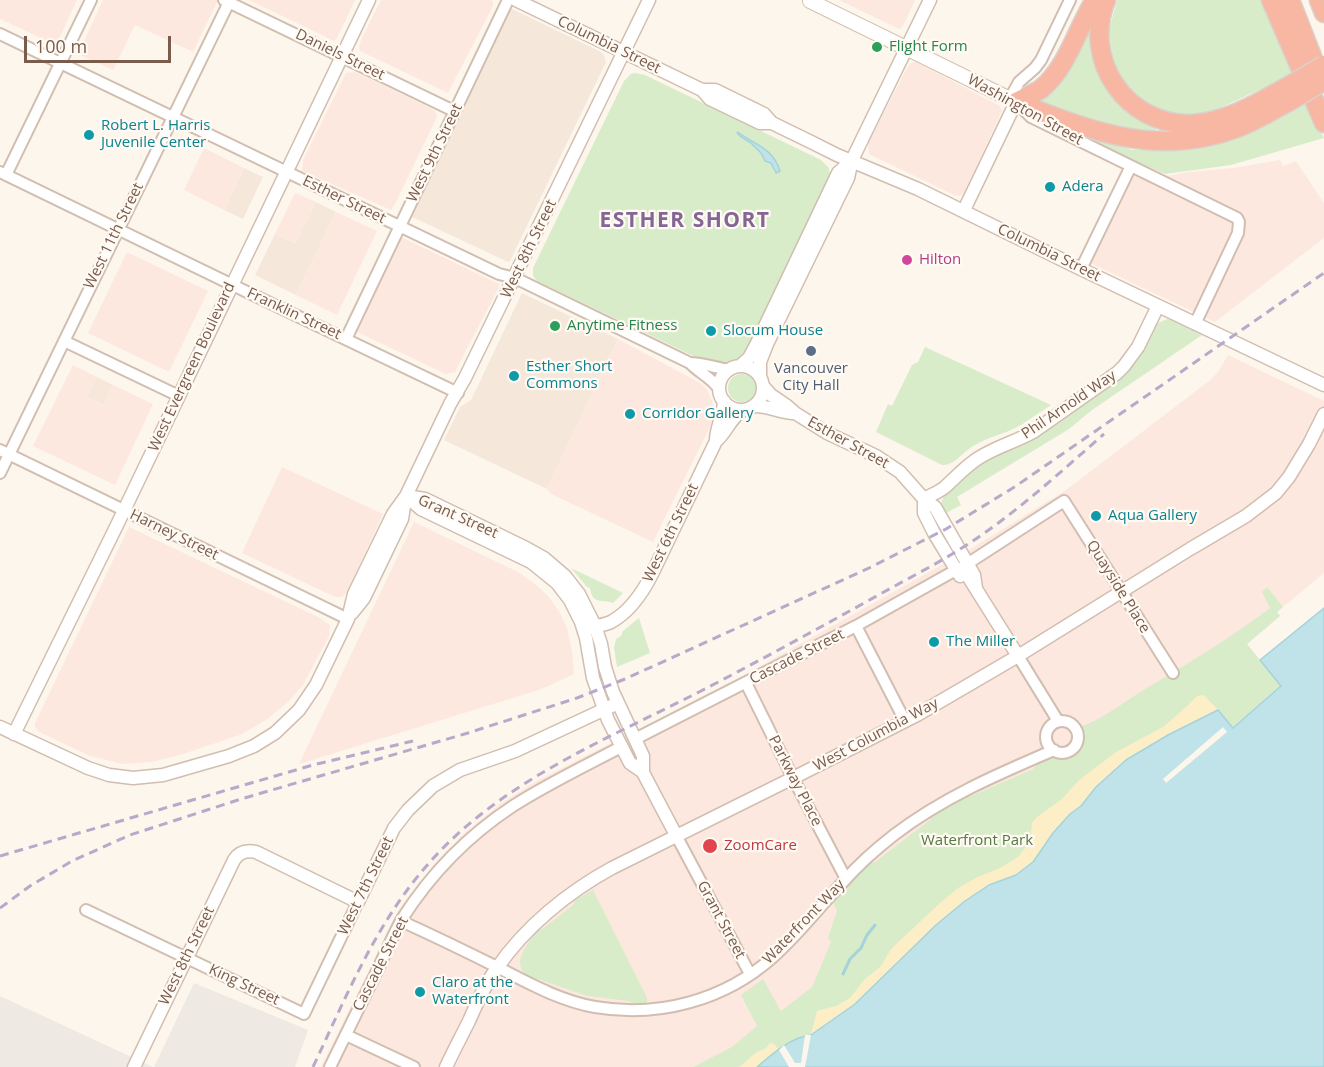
<!DOCTYPE html>
<html>
<head>
<meta charset="utf-8">
<style>
	body { margin:0 }
	#map { position:relative; width:1324px; height:1067px; overflow:hidden; background:#fdf6ec; font-family:"Open Sans",sans-serif }
	canvas { display:block }
	.scale { position:absolute; left:24px; top:36px; width:147px; height:27px; box-sizing:border-box; border:3px solid #7a5c4d; border-top:0; padding-left:8px; font-size:18px; line-height:21px; white-space:nowrap; color:#7a5c4d; -webkit-text-stroke:4px #fffaf3; paint-order:stroke }
</style>
</head>
<body>
<div id="map">
<canvas width="1324" height="1067"></canvas>
<div class="scale">100 m</div>
</div>
<script>
const c = document.querySelector('canvas').getContext('2d');
c.lineJoin = 'round';
function paint(path, color) { c.fillStyle = color; c.fill(path, 'evenodd'); }
function strokePath(path, color, width, dash) { c.strokeStyle = color; c.lineWidth = width; c.lineCap = dash ? 'butt' : 'round'; c.setLineDash(dash || []); c.stroke(path); }
function write(font, color, halo, rows, align = 'center') {
  c.font = font + ' "Open Sans",sans-serif'; c.lineWidth = 4.5; c.setLineDash([]); c.textBaseline = 'middle'; c.strokeStyle = halo; c.fillStyle = color; for (const [text, x, y, turn = 0] of rows) {
    c.save(); c.translate(x, y); c.rotate((+turn || 0) * Math.PI / 180); c.textAlign = isNaN(turn) ? turn : align; if (halo) c.strokeText(text, 0, 0); c.fillText(text, 0, 0); c.restore();
  }
}
const residential = new Path2D(`
	M510 8 601 52 604 55 606 62 510 261 508 262 410 216Z
	M244 168 263 177 243 219 224 210Z
	M316 202 336 212 296 295 255 275 275 234 295 243Z
	M522 293 618 339 547 489 444 440 460 407 471 400Z
	M97 377 113 385 103 405 87 397Z`);
const commercial = new Path2D(`
	M0 0H77L56 45 0 19Z
	M103 0H218L193 52 135 25 113 70 78 54Z
	M249 0H355L337 38 334 41Z
	M381 0H490L493 1V6L448 93 360 51 359 47 361 40Z
	M839 0H915L903 26 899 29Z
	M916 62 1000 106 1002 111 964 193 960 196 954 195 869 154 868 143 907 68 911 63Z
	M356 72 430 108 435 111 437 117 395 204 391 210 302 171 303 160 346 73Z
	M204 148 244 168 224 210 184 190Z
	M1280 160 1283 166 1296 161 1324 203V238L1215 322 1088 262 1136 164 1160 175 1167 176 1189 172 1233 168Z
	M295 193 316 202 296 243 275 234Z
	M336 212 377 231 337 315 296 295Z
	M403 238 499 284 498 289 455 372 446 374 355 331 396 239Z
	M127 252 208 291 169 372 88 333Z
	M618 339 702 384 708 391 714 407 713 419 708 431 653 542 551 494 547 489Z
	M1228 355 1324 401V573L1277 612 1280 616 1247 644 1281 686 1053 833 1033 862 936 925 855 1004 811 1035 784 1045 757 1067H321L399 909 435 863 466 832 500 804 535 782 746 674 974 547 1066 490 1209 381 1218 372Z
	M73 365 97 377 87 397 103 405 113 385 153 404 115 485 33 446Z
	M282 467 383 514 347 592 342 597H335L242 553Z
	M414 522 518 572 535 584 549 597 560 613 567 628 572 651 574 674 542 689 299 764Z
	M129 527 318 617 330 625 329 636 303 685 288 702 266 720 240 735 180 755 152 762 122 764 90 756 39 732 35 727V723Z`);
const industrial = new Path2D(`
	M194 983 308 1030 295 1067H154Z
	M0 996 153 1067H0Z`);
const green = new Path2D(`
	M1117 0H1261L1275 27 1289 61 1324 138 1231 165 1165 174 1096 144 1097 140 1133 150H1162L1196 147 1287 77 1207 114 1180 117 1159 112 1147 104 1125 84 1113 61 1109 30Z
	M1085 34 1092 35 1093 53 1099 71 1128 111 1153 126 1160 136 1112 131 1033 103Z
	M635 73 645 75 821 160 829 168 830 179 752 343C737 365 732 366 706 362L537 281 533 276V268L624 81 631 74Z
	M1167 319 1171 320 1202 335 1092 410 1069 429 957 497 961 505 943 515 941 504 944 495 979 463 1033 439 1121 377 1135 363 1145 346 1155 326 1158 323Z
	M925 347 1051 405C1038 413 1025 424 1011 430 997 436 982 439 969 449 960 455 953 466 942 465L876 432 888 404 892 406 912 365 918 362Z
	M728 388a14 14 0 1 1 28 0a14 14 0 1 1-28 0Z
	M571 568 623 593 613 603C602 599 592 605 590 588L587 587Z
	M1267 587 1283 607 1277 612 1280 616 1247 644 1281 686 1232 728 1053 833 1033 862 936 925 855 1004 805 1067 768 1057 757 1067H693L732 1047 757 1026 741 995 763 979 781 1011 812 987 831 942 828 938 837 911 832 900 869 863 875 862 930 820 933 814 965 795 971 796 1033 769C1048 749 1090 765 1080 727 1108 717 1131 696 1157 682 1196 659 1234 635 1270 608L1262 592Z
	M639 618 650 653 617 667 614 648 616 639 621 636 623 631Z
	M593 890 647 998V1004H633L629 1001 587 996 538 979H531C508 964 527 945 538 930L544 928 573 905 575 900Z`);
const sand = new Path2D(`
	M1204 695 1218 710 1168 735 1126 760 1081 806 1070 814 1053 833 1033 862 1016 875 989 885 936 925 855 1004 811 1034 817 1011 836 1006 850 998 864 980 881 966 891 949 941 902 958 888 978 877 1000 868 1018 857 1030 842 1032 823 1037 817 1062 799 1078 781 1116 752 1163 727 1187 706 1197 696Z
	M770 1043 774 1044 779 1050 757 1067H739C745 1063 751 1056 757 1052 764 1049 765 1050 770 1043Z`);
const water = new Path2D(`
	M738 132C755 145 773 148 780 171L776 173 771 163 765 161 761 153 751 143 740 136 737 133Z
	M1324 608V1067H757C772 1054 791 1037 811 1035L855 1004 936 925 965 901 989 885 1016 875 1033 862 1053 833 1070 814 1081 806 1096 787 1126 760 1168 735 1218 710 1233 728 1281 686 1260 660Z`);
const pier = new Path2D(`
	M1223 727 1227 732 1166 783 1163 779Z
	M805 1035H811L805 1067H789L779 1050 784 1045 795 1063H801Z`);
const stream = new Path2D(`
	M843 974 850 959 861 948 867 935 875 925`);
const minor = new Path2D(`
	M224 0 454 111
	M1070 0 1041 60 1035 68 1019 82 1013 93 1016 102 1031 117 1237 218 1239 222 1238 233 1195 324
	M0 34 447 249 499 274 515 278 690 363C699 373 711 377 719 389
	M0 172 245 291 458 393
	M6 175 91 0
	M1081 269 1131 166
	M346 339 508 0
	M64 341 179 396
	M690 363C703 363 716 368 729 370
	M0 450 348 619
	M0 473 230 0
	M967 564 1064 501 1173 673
	M856 626 905 721
	M1018 656 1058 721
	M746 683 793 778 846 879
	M1046 737a16 16 0 1 1 32 0a16 16 0 1 1-32 0Z
	M635 739 856 626 956 570
	M677 837 750 974
	M86 910 304 1014 358 902
	M401 921C434 936 467 952 499 968 530 984 561 1001 595 1007 659 1018 725 1000 773 957 799 934 820 906 844 881 859 864 876 849 894 835 942 798 998 774 1054 750
	M346 1035 414 1067
	M330 1067C346 1034 362 1001 378 969 386 952 393 935 402 919 430 875 469 835 513 806 547 784 585 766 621 747`);
const tertiary = new Path2D(`
	M516 0 702 90H715L764 114 772 123 811 142 837 155 918 189 1081 269 1324 385
	M702 90 710 99 760 123H772
	M964 210 1016 102
	M719 388a22 22 0 1 1 44 0a22 22 0 1 1-44 0Z
	M740 366 749 358 756 345 838 173 852 160
	M760 375V362L767 344 848 178 852 160 930 0
	M763 386 771 395 787 406 795 413 827 433 876 456 900 472 924 499 935 507 974 575 976 588
	M755 406C768 406 779 412 792 413
	M716 440C716 427 724 415 724 401
	M406 496 425 499 526 548 544 558 565 576 579 594 595 626 601 644 605 667 613 692 643 756V772
	M407 497 421 509 531 562 557 583 570 600 581 622 586 638 593 678 608 720 630 763 643 772
	M924 499C931 495 939 492 945 487 956 477 965 467 977 459 995 447 1015 442 1033 432L1117 373 1124 366 1138 347 1158 306
	M924 499V513L934 533 960 576
	M956 570 962 569 966 573 1018 656
	M352 613 364 598 402 519 405 500
	M587 629C595 626 604 625 611 622 629 612 643 592 652 574L716 441C727 432 730 418 743 410
	M0 727 88 768 109 775 133 778 163 775 229 756 254 746 275 733 299 710 316 685 348 619 354 594 393 514 406 496 450 404 465 378 649 0
	M14 734 117 525 369 0
	M639 765 677 837
	M134 1067 234 860C239 852 247 850 256 852L358 902 394 828 408 810 433 786 460 770 515 751 618 703
	M446 1067C453 1052 461 1037 469 1021 477 1003 485 984 497 968 525 927 568 892 612 868L793 778 917 715 1018 656 1190 549 1246 516 1276 493 1289 477 1309 444 1324 414`);
const secondary = new Path2D(`
	M810 1 1016 102`);
const motorway = new Path2D(`
	M1106 0C1082 60 1126 126 1192 124 1226 122 1256 104 1285 88
	M1271 0 1324 123
	M1290 0 1322 82
	M1319 0 1324 13
	M1016 102C1090 131 1158 158 1237 128 1256 121 1273 110 1290 101
	M1016 102C1024 98 1033 94 1041 89 1068 67 1077 28 1095 0`);
const rail = new Path2D(`
	M0 856 313 765 413 741
	M0 908 30 886 72 861 130 835 241 799 468 733 577 698 625 679 869 568 946 529 1016 486 1324 273
	M313 1067C345 999 374 928 423 870 495 784 601 742 699 692 761 660 821 627 882 593 907 579 933 566 957 551 1011 518 1057 475 1104 434`);
const motorwayBridge = new Path2D(`
	M1285 88 1324 65
	M1290 101 1324 81`);
const markers = [
	[877,47,6,"#2e9e5b"],
	[89,135,6,"#0f9aa8"],
	[1050,187,6,"#0f9aa8"],
	[907,260,6,"#d1479c"],
	[555,326,6,"#2e9e5b"],
	[711,331,6,"#0f9aa8"],
	[811,351,6,"#5c6f8a"],
	[514,376,6,"#0f9aa8"],
	[630,414,6,"#0f9aa8"],
	[1096,516,6,"#0f9aa8"],
	[934,642,6,"#0f9aa8"],
	[710,846,8,"#e0444e"],
	[420,992,6,"#0f9aa8"]
];
const streetNames = [
	["Columbia Street",609,45,26],
	["Daniels Street",340,55,26],
	["Washington Street",1025,110,29],
	["West 9th Street",435,153,-64],
	["Esther Street",344,200,26],
	["West 11th Street",114,236,-64],
	["West 8th Street",529,249,-64],
	["Columbia Street",1049,253,26],
	["Franklin Street",294,314,25],
	["West Evergreen Boulevard",192,367,-65],
	["Phil Arnold Way",1069,405,-34],
	["Esther Street",848,443,29],
	["Grant Street",458,517,24],
	["West 6th Street",671,533,-64],
	["Harney Street",174,535,26],
	["Quayside Place",1118,587,58],
	["Cascade Street",797,657,-27],
	["West Columbia Way",876,735,-28],
	["Parkway Place",795,781,63],
	["West 7th Street",366,886,-64],
	["Grant Street",721,920,62],
	["Waterfront Way",804,922,-46],
	["West 8th Street",187,956,-64],
	["Cascade Street",381,964,-63],
	["King Street",244,985,25]
];
const leisureNames = [
	["Flight Form",889,47],
	["Anytime Fitness",567,326]
];
const cultureNames = [
	["Robert L. Harris",101,126],
	["Juvenile Center",101,143],
	["Adera",1062,187],
	["Slocum House",723,331],
	["Esther Short",526,367],
	["Commons",526,384],
	["Corridor Gallery",642,414],
	["Aqua Gallery",1108,516],
	["The Miller",946,642],
	["Claro at the",432,983],
	["Waterfront",432,1000]
];
const hotelNames = [
	["Hilton",919,260]
];
const serviceNames = [
	["Vancouver",811,369],
	["City Hall",811,386]
];
const parkNames = [
	["Waterfront Park",977,841]
];
const healthNames = [
	["ZoomCare",724,846]
];
const districtNames = [
	["ESTHER SHORT",685,221]
];
paint(residential, '#f5e8da');
paint(commercial, '#fde8e0');
paint(industrial, '#efe9e4');
paint(green, '#d8ecc9');
paint(sand, '#fcefc7');
paint(water, '#bfe3e8');
strokePath(water, '#a5d3da', 1.5);
paint(pier, '#fdf6ec');
strokePath(stream, '#a5d3da', 3);
strokePath(minor, '#d1beb0', 14);
strokePath(tertiary, '#d1beb0', 15);
strokePath(secondary, '#d6c0b0', 16);
strokePath(motorway, '#dad1cd', 21);
strokePath(minor, '#fff', 10);
strokePath(tertiary, '#fff', 12);
strokePath(secondary, '#fff', 14);
strokePath(motorway, '#f7b7a3', 18);
strokePath(rail, '#b9a8c9', 3, [9, 6]);
strokePath(motorwayBridge, '#dad1cd', 21, []);
strokePath(motorwayBridge, '#f7b7a3', 18);
for (const [x, y, r, color] of markers) { const dot = new Path2D(); dot.arc(x, y, r, 0, 2 * Math.PI); c.fillStyle = color; c.fill(dot); strokePath(dot, '#fffaf3', 2); }
write('15px', '#7a5c4d', '#fffaf3', streetNames);
write('15px', '#27864d', '#fffaf3', leisureNames, 'left');
write('15px', '#0d838f', '#fffaf3', cultureNames, 'left');
write('15px', '#b23c85', '#fffaf3', hotelNames, 'left');
write('15px', '#4e5e75', '#fffaf3', serviceNames);
write('15px', '#537a41', '#fffaf3', parkNames);
write('15px', '#be3a42', '#fffaf3', healthNames, 'left');
c.letterSpacing = '1.5px';
write('bold 21px', '#846695', '#fffaf3', districtNames);
c.letterSpacing = '0px';
</script>
</body>
</html>
